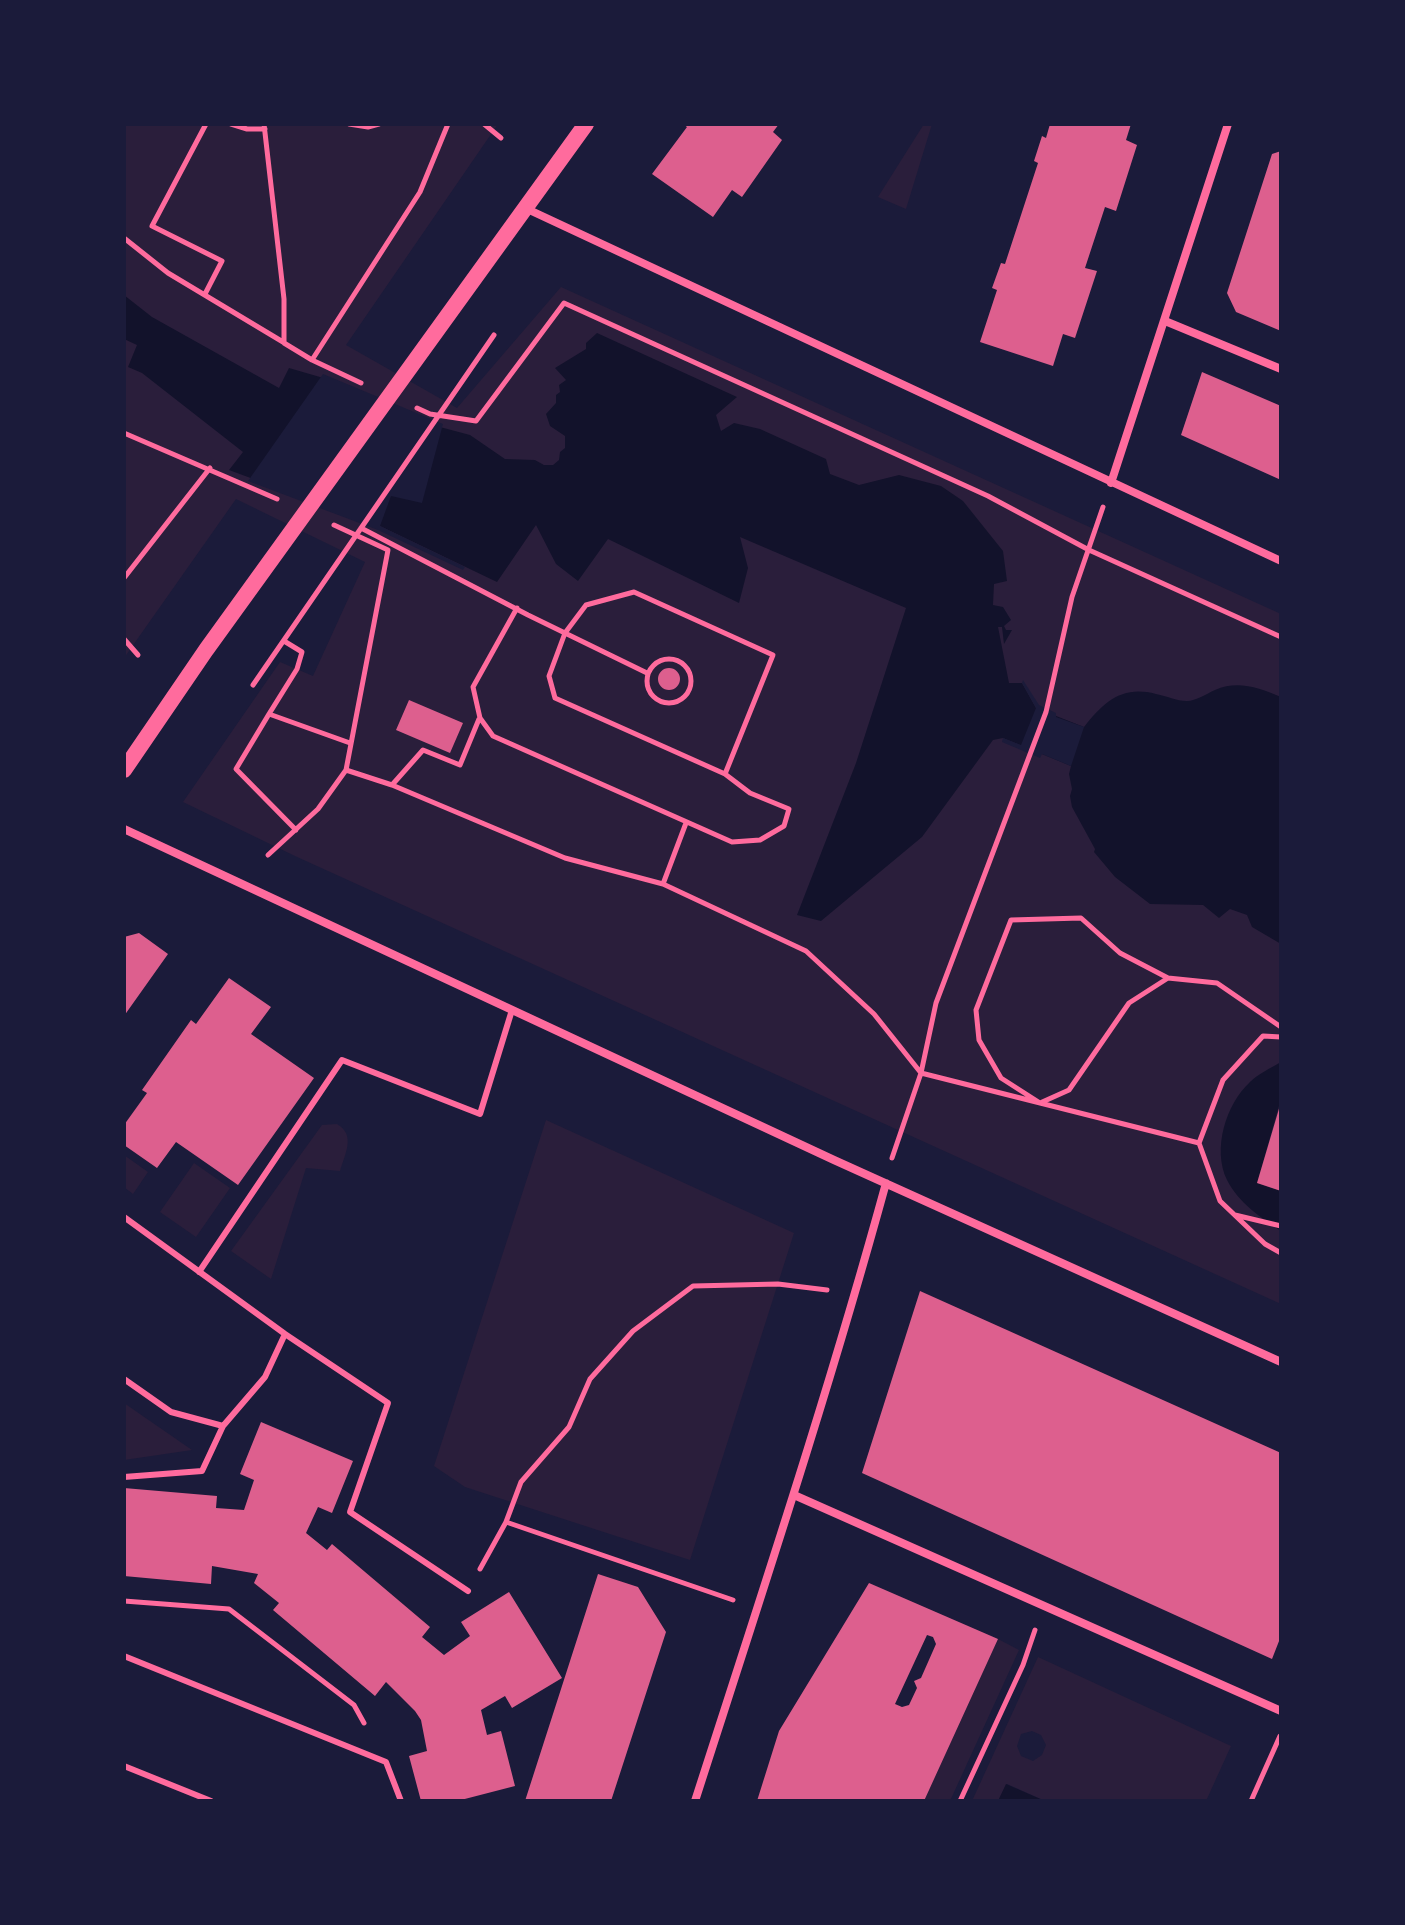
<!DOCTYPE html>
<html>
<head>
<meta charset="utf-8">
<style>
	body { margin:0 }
	#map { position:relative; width:1405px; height:1925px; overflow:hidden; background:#1b1b3a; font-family:Barlow,sans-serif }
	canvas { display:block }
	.frame { position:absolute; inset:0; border:126px solid #1b1b3a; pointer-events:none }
</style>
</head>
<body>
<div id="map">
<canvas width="1405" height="1925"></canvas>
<div class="frame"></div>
</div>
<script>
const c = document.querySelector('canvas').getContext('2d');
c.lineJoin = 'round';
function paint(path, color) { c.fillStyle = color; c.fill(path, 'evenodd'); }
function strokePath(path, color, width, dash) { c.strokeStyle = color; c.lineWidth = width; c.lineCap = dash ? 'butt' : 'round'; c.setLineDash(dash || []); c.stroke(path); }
const green = new Path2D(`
	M124 124H498L346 345 457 408 561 287 1281 614V1304L295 856 183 802 280 662 313 676 365 562 236 499 124 658Z
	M924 124H932L906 209 878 197Z
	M546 1120 794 1233 690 1560 465 1487 434 1466Z
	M337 1124C356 1135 345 1154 340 1171L306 1168 271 1279 231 1251 322 1125Z
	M124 1155 148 1172 133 1194 124 1187Z
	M194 1163 230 1188 196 1237 160 1212Z
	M124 1403 192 1450 124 1460Z
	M998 1639 1019 1650 950 1801H924Z
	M1038 1657 1231 1746 1206 1801H1045L1007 1784 998 1801H972ZM1032 1731 1041 1735 1046 1745 1042 1755 1033 1761 1021 1756 1017 1746 1021 1734Z`);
const water = new Path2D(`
	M124 295 152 317 279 388 289 368 320 377 440 427 470 435 505 459 535 460 544 465H553L559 460 560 452 565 448V436L550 426 546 414 556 403V395L560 392 559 385 566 380 555 368 586 349V343L597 333 737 397 716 415 721 431 734 423 760 429 826 459 830 474 859 485 899 475 941 486 963 501 1003 551 1007 581 994 584 993 605 1003 607 1011 620 1004 626 1006 630H1012L1004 644 1002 627H998L1009 683H1022L1036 708 1084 727C1104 702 1122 685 1156 694 1167 696 1176 701 1187 701 1196 701 1206 694 1215 690 1238 680 1259 688 1281 697V944L1252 927 1247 915 1230 909 1219 918 1203 905 1150 904 1115 877 1094 852 1095 849 1072 807 1070 796 1072 789 1069 774 1071 766 1003 738 993 740 922 837 821 921 797 915 856 763 906 608 740 537 748 568 739 603 608 539 578 581 556 564 536 525 497 582 380 526 229 470 243 452 142 373 128 367 137 345 124 339Z
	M1281 1062V1099L1257 1183 1281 1191V1231C1261 1218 1238 1202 1227 1180 1212 1149 1226 1104 1250 1082 1258 1074 1271 1068 1281 1062Z
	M1006 1784 1045 1801H998Z`);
const pier = new Path2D(`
	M323 374 443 424 422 503 391 496 380 526 465 567 463 570 378 530 248 481Z
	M1023 680 1039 705 1056 713V717L1084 727 1071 766 1042 754 1040 758 1002 742 1003 738 1021 745 1036 708 1022 683Z`);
const building = new Path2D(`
	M683 124H779L773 132 782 140 742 197 732 190 713 217 652 174 687 127Z
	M1050 124H1131L1126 140 1137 145 1116 211 1105 207 1085 268 1097 271 1075 338 1063 334 1053 366 980 342 997 290 992 288 1001 263 1005 264 1038 163 1034 161 1042 136 1046 138Z
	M1281 151V331L1236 312 1227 293 1272 154Z
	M1202 372 1281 406V480L1181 435Z
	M658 679a11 11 0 1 1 22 0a11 11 0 1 1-22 0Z
	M409 700 463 723 450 753 396 730Z
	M139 933 168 954 124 1016V937Z
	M229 978 271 1007 251 1034 314 1078 238 1185 176 1142 157 1168 124 1145V1125L147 1093 142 1090 191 1020 196 1024Z
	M1281 1102V1191L1257 1183Z
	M920 1291 1281 1453V1636L1272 1659 862 1473Z
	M261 1422 353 1461 332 1513 318 1507 306 1533 327 1550 332 1544 430 1627 422 1637 444 1655 470 1636 461 1622 509 1592 562 1678 512 1708 505 1696 481 1710 487 1735 501 1731 515 1786 457 1801H421L409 1756 427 1751 421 1720 415 1711 386 1682 375 1696 273 1610 279 1603 254 1583 258 1574 212 1566 211 1584 124 1576V1488L217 1496 216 1508 244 1510 254 1480 240 1474Z
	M598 1574 638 1587 666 1632 611 1801H525Z
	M869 1583 998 1639 924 1801H757L779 1731ZM927 1635 933 1637 936 1644 921 1678 914 1681 917 1688 909 1705 902 1707 895 1704Z`);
const path = new Path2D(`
	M231 124 247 129H265
	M264 124 284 299V343L312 360 361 383
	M349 124 368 127 379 124
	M484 124 501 138
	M124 238 168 273 283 342
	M205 294 222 261 152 226 206 124
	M312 360 420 192 448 124
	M417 408 430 414 476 421 564 303 988 496 1089 550 1281 637
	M124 433 277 499
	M361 528 528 615 647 673
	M124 578 210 468
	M634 592 773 655 725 774 555 698 549 676 565 633 586 605Z
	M517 608 473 687 480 718 493 736 732 842 760 840 784 826 789 809 750 793 725 774
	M124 639 138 655
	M284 641 302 652 297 669 269 714 350 743
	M647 681a22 22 0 1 1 44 0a22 22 0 1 1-44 0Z
	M253 685 494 335
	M269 714 236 769 296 830
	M346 770 392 785 565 858 663 884 806 951 874 1014 921 1073 1199 1143 1220 1201 1265 1244 1281 1253
	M392 785 423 750 460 765 479 719
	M268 855 318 809 346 770 388 550 334 525
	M663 884 686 823
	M1168 978 1120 953 1081 918 1011 920 976 1010 979 1040 1001 1078 1040 1103 1069 1090 1129 1003 1168 978 1217 983 1281 1027
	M1199 1143 1223 1080 1263 1036 1281 1037
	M892 1158 921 1073 936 1003 1046 712 1072 597 1103 507
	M1235 1215 1281 1226
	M506 1522 521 1482 569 1427 590 1379 633 1331 693 1286 778 1284 827 1290
	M480 1569 506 1522 733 1600
	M124 1601 229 1609 354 1705 364 1723
	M960 1801 1023 1665 1035 1630
	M1251 1801 1280 1736`);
const service = new Path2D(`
	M124 1217 285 1334 388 1403 350 1512 468 1591
	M199 1272 342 1060 480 1114 512 1010
	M124 1379 171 1412 223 1426 265 1377 285 1334
	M124 1477 202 1471 223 1426
	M124 1656 386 1762 401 1801
	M124 1766 211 1801`);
const minor = new Path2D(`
	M525 208 1281 561
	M1165 321 1281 369
	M1111 483 1228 124
	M124 829 834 1160 1281 1362
	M794 1495 1281 1711
	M695 1801C761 1596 829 1391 886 1183`);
const secondary = new Path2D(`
	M124 770 206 650 586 124`);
paint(green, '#2a1e3b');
paint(water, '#12122b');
paint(pier, '#1b1b3a');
paint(building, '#dd5f8e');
strokePath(path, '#ff6b9d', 5);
strokePath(service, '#ff6b9d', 6);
strokePath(minor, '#ff6b9d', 8);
strokePath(secondary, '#ff6b9d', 16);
</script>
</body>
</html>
